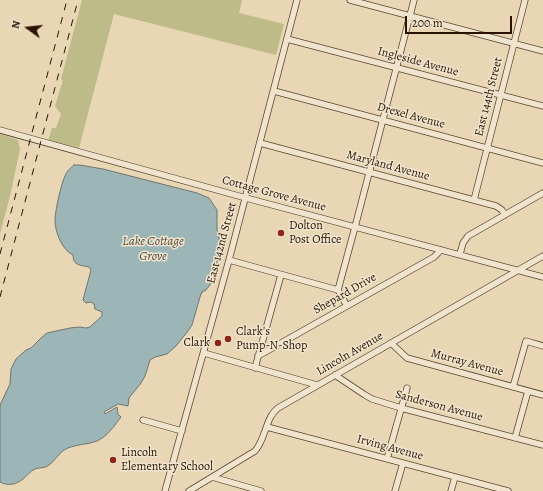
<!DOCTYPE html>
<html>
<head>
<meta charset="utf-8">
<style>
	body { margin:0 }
	#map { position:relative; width:543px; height:491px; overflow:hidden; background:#e8d6b4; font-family:Alegreya,serif }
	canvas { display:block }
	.north { position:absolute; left:8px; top:8px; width:40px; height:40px; -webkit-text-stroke:3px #f0e4ce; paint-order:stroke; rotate:285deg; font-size:11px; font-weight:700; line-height:16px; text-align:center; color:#291300 }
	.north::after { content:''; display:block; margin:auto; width:14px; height:18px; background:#291300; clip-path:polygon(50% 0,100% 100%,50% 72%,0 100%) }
	.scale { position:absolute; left:405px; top:16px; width:107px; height:18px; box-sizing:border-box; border:2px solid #291300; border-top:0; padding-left:5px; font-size:12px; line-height:14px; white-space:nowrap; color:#291300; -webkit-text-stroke:3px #f0e4ce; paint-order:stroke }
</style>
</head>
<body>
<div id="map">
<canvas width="543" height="491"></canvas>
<div class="north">N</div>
<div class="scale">200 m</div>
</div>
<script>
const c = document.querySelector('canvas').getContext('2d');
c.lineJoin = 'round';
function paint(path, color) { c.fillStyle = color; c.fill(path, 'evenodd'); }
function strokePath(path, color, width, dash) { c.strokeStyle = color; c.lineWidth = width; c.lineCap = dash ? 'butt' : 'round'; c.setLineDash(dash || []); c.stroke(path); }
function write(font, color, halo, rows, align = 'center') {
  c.font = font + ' Alegreya,serif'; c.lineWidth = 3; c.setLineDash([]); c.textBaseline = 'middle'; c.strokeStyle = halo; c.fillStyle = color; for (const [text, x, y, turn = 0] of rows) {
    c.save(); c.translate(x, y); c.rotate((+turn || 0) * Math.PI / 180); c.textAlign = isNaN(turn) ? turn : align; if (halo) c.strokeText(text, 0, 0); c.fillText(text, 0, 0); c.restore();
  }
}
const green = new Path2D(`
	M82 0H242L239 13 284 24 276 55 114 14 79 148 48 141 52 128H56L61 114 55 106 63 80 61 79Z
	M0 134 18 140 20 149 10 196 0 234Z`);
const water = new Path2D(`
	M74 165H80L103 169 197 193 209 198 217 210V229L219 237V250L216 269 212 282 206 290 202 292 200 297 192 325 188 331 176 346 167 354 155 357 150 360 145 376 141 383 129 398 128 406 118 404 104 412 105 414 117 407 118 414 121 417C114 426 108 436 97 441 87 445 74 444 64 450 58 454 55 461 49 465 44 469 40 467 35 469 30 471 27 476 23 479 16 485 7 486 0 482V405L10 384 11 369 16 359 26 350 31 348 41 338 47 333 70 328 80 327 86 328 90 327 102 316V312L95 309 94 304 91 302 86 303 83 300 91 270 89 267C81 265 73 266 73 255 62 250 55 232 55 220 55 211 62 179 67 172 69 169 72 167 74 165Z`);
const minor = new Path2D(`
	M350 0 543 51
	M287 39 543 106
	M274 91 543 163
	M0 130 246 198 543 277
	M260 143 496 206 502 210 505 215
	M474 200 525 0
	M460 254 463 243 468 236 543 193
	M229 260 338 290 347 306
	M338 290 355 227 414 0
	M391 343 407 358 543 395
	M204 353 317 385
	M258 356 434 257 441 250
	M255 368 281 275
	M335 375 365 395 372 399 401 408 543 445
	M513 387 526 341 543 346
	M143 420 182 431
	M267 427 508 491
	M515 438 528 391
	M387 459 407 388
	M212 477 261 491
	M165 491 229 260 297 0
	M189 491 255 451C266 439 265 418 278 408L543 256
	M395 491 403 463
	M451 491 455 477`);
const rail = new Path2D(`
	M0 254 67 0
	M0 297 78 0`);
const markers = [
	[281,233,4,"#8f2418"],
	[228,339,4,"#8f2418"],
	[218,343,4,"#8f2418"],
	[113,460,4,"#8f2418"]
];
const streetNames = [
	["Ingleside Avenue",418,62,15],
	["East 144th Street",489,97,-76],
	["Drexel Avenue",411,116,15],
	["Maryland Avenue",388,166,15],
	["Cottage Grove Avenue",274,194,15],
	["East 142nd Street",222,243,-75],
	["Shepard Drive",345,294,-30],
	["Lincoln Avenue",350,354,-30],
	["Murray Avenue",467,363,15],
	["Sanderson Avenue",439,406,15],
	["Irving Avenue",390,448,15]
];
const poiNames = [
	["Dolton",289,226],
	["Post Office",289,240],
	["Clark's",236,332],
	["Pump-N-Shop",236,346],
	["Clark",210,343,"right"],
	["Lincoln",121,453],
	["Elementary School",121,467]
];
const waterNames = [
	["Lake Cottage",153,242],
	["Grove",153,257]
];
paint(green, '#bdbc88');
paint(water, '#9cb6b8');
strokePath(water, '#6e756e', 1);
strokePath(minor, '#59442d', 7);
strokePath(minor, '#f0e4ce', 5.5);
strokePath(rail, '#291300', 1, [7, 7]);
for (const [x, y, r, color] of markers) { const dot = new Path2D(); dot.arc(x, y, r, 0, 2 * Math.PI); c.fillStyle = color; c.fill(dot); strokePath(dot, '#f0e4ce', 1.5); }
write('12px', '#291300', '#f0e4ce', streetNames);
write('12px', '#291300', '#f0e4ce', poiNames, 'left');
write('italic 13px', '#514c40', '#f0e4ce', waterNames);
</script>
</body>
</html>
